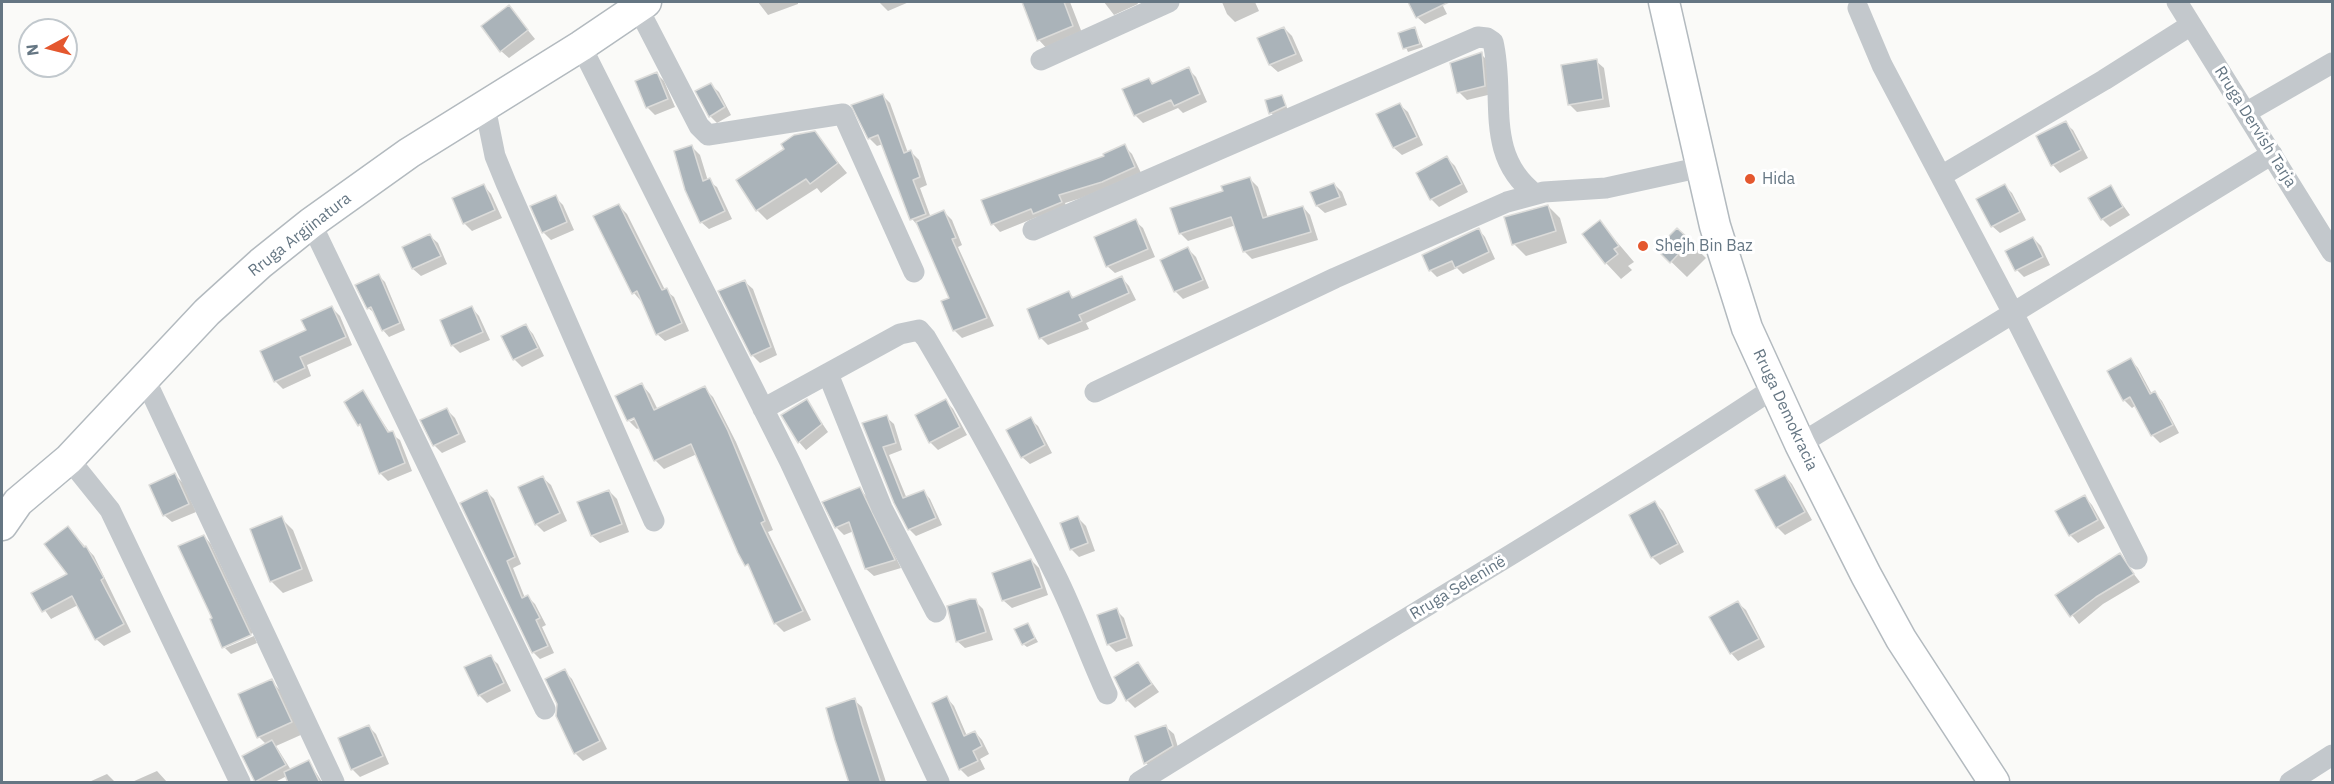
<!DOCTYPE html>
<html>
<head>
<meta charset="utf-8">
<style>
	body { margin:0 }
	#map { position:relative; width:2334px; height:784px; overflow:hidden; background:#fafaf8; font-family:"IBM Plex Sans",sans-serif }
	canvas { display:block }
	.frame { position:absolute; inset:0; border:3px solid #657683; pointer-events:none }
	.north { position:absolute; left:18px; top:18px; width:60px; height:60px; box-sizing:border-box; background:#fff; border:2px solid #c1c8cd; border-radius:50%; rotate:263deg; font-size:16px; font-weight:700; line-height:24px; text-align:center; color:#657683 }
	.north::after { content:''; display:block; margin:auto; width:21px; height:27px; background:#e4572e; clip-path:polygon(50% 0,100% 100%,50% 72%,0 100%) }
</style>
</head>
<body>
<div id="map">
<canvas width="2334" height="784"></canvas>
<div class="frame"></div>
<div class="north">N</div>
</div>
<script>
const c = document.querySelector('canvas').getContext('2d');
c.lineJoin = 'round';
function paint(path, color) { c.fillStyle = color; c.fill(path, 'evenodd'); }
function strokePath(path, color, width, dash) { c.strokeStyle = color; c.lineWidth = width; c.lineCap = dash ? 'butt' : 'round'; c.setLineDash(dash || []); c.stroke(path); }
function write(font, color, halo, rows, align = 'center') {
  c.font = font + ' "IBM Plex Sans",sans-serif'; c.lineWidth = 6; c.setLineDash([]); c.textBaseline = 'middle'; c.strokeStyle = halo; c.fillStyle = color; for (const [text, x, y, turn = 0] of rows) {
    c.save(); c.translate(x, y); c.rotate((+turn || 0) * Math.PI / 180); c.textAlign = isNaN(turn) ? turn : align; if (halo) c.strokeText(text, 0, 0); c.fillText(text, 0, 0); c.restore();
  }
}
const shadow = new Path2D(`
	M758 2H798V4L768 15Z
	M879 2H909L888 11Z
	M1024 2H1070L1084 38 1050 52 1039 40Z
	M1104 2H1137L1138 4 1114 15Z
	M1222 2H1255L1259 11 1235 22 1227 14Z
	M1410 2H1441L1447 14 1425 24 1417 17Z
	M509 7 535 39 509 58 501 51Z
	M1284 28 1292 36 1303 61 1278 72 1270 65 1259 39Z
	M1415 29 1423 47 1408 52 1400 34Z
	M1481 54 1489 62 1492 94 1467 100 1459 92Z
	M1596 61 1604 68 1610 107 1577 112 1569 104Z
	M1188 69 1196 77 1207 102 1183 113 1178 108 1143 123 1135 115 1149 79 1154 84Z
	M656 73 664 81 675 107 655 115 648 108 637 82Z
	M711 85 719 92 731 115 717 123 710 116Z
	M882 95 890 103 908 153 911 152 919 160 927 185 920 188 931 218 944 212 952 220 962 245 958 247 994 326 962 338 954 330 951 298 919 227 912 219 883 144 877 146 869 138Z
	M1282 97 1288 110 1274 116 1271 113Z
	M1400 105 1408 112 1423 145 1402 155 1394 148Z
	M2065 123 2073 130 2088 158 2060 173 2053 165Z
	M814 133 847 173 821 193 817 188 767 220 757 210Z
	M1124 146 1132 154 1142 175 1111 189 1065 203 1068 210 1042 221 1037 217 1000 232 993 224 983 201 1106 157Z
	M692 147 700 155 708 181 717 187 732 219 709 229 701 222Z
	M1447 158 1455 166 1468 192 1439 207 1431 199Z
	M1250 179 1258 187 1268 218 1303 207 1310 215 1318 240 1252 259 1244 251 1236 225 1188 241 1180 233 1225 192Z
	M1334 184 1342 192 1347 205 1325 213 1317 206 1312 193Z
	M484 186 491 194 502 218 472 231 464 223Z
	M2005 186 2012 193 2026 220 2000 233 1992 226Z
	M2110 187 2130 215 2110 227 2102 219Z
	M555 197 563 205 574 230 551 240 543 232Z
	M619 206 627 214 665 290 674 297 689 331 665 341 657 334 641 301 634 293Z
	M1548 206 1560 218 1567 243 1526 256 1514 244Z
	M1135 221 1143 228 1155 257 1115 273 1107 266Z
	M1600 222 1634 262 1628 266 1632 270 1621 279 1606 263Z
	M1479 230 1485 237 1495 259 1463 274 1457 268 1437 277 1430 270Z
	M1677 230 1706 258 1687 277 1658 249Z
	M430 236 438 243 447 264 421 276 413 269 404 248Z
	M2033 238 2041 246 2050 265 2024 277 2017 270Z
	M1188 249 1196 257 1209 288 1183 299 1175 291Z
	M378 275 385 282 405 330 389 337 383 330 376 314 368 308Z
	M1122 278 1129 286 1136 300 1086 323 1089 329 1048 345 1041 338 1069 293 1075 299Z
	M745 282 753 289 777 355 760 363 752 355Z
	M332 308 340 316 352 345 307 365 311 376 283 389 275 381 308 331Z
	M472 308 479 316 490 340 460 353 452 345Z
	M526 326 533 334 544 356 522 367 514 359Z
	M2131 360 2138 368 2152 394 2155 393 2162 401 2179 433 2160 443 2152 435 2136 405 2132 408 2124 400Z
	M642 385 650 394 658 410 704 388 713 397 736 442 773 530 768 532 811 620 784 632 775 623 697 454 664 469 655 460 640 427 637 429 628 420ZM642 416 629 422V418Z
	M363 392 390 433 400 440 412 471 388 481 380 473 364 429 359 425Z
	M807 401 828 432 806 450 799 442Z
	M946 401 953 409 967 435 938 450 930 442Z
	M447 410 455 418 466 442 442 453 434 445Z
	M886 417 894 424 902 450 889 455 907 499 923 491 930 499 942 525 916 536 909 529 864 424Z
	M1030 419 1038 426 1052 453 1030 464 1022 457Z
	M175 475 183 483 196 512 172 522 164 515Z
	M1785 476 1792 484 1812 520 1785 535 1777 527Z
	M543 478 551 485 567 521 544 532 536 524Z
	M860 489 867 497 901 568 874 576 866 569 854 531 844 535 836 527Z
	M609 491 617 499 629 532 600 543 592 536Z
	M487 492 494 499 521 564 513 568 525 598 528 597 535 604 546 625 542 627 554 653 540 659 533 652Z
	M2085 497 2092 505 2105 528 2078 543 2070 535Z
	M1655 503 1663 511 1684 552 1660 565 1652 557Z
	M281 518 293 530 313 581 283 593 271 581Z
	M1078 518 1086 526 1095 551 1079 557 1071 549Z
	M68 528 94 556 131 632 104 646 96 639 78 605 51 619 33 593 69 574Z
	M204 536 211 544 253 633 225 645V648L214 619Z
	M2119 555 2140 582 2103 604 2079 624 2057 595Z
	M1031 560 1039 568 1048 595 1012 608 1004 601 994 574Z
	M975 601 983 609 993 640 965 648 957 641Z
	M1738 603 1746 610 1765 647 1738 661 1731 653Z
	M1116 610 1124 618 1133 646 1116 652 1108 644Z
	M1028 625 1038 642 1027 647 1023 644Z
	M254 636 257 643 231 654 225 648Z
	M490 657 498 664 511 691 487 703 479 695Z
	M1138 664 1159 692 1135 708 1127 700Z
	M564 671 572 679 607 749 583 761 575 753Z
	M271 681 283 693 303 734 276 746 291 770 309 762 322 782H290L287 776 275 782 256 781 266 744 259 737Z
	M947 698 954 706 967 736 975 732 982 740 989 754 980 759 985 769 968 777 960 769 934 704Z
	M854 700 862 707 886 782H851Z
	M369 727 376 734 389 764 360 777 352 769Z
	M1166 727 1174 734 1180 754 1154 770 1146 763Z
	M157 771 167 782H132Z
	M107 774 115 782H89Z`);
const building = new Path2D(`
	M1022 2H1064L1073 26 1037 41Z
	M1408 2H1449L1416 18Z
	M509 5 528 30 500 52 481 26Z
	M1284 27 1296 54 1269 65 1257 38Z
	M1415 27 1420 44 1403 49 1398 33Z
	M1482 52 1485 86 1457 93 1450 63Z
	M1597 59 1603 99 1568 105 1561 65Z
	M1189 67 1200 94 1174 106 1171 100 1134 116 1122 89 1149 78 1152 84Z
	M657 72 668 99 646 108 635 81Z
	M711 83 725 107 709 117 695 91Z
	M883 94 904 153 911 150 920 177 913 180 926 214 910 220 878 135 868 139 851 105Z
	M1282 95 1286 106 1269 114 1265 100Z
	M1400 103 1417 137 1393 148 1376 114Z
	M2066 121 2081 150 2051 166 2036 136Z
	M815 131 838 163 810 184 806 179 756 211 736 180 784 149 781 144 794 135Z
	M1125 144 1135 167 1102 182 1059 195 1062 202 1033 214 1031 209 991 225 981 200 1104 156 1103 154Z
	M692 145 703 181 710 178 725 211 700 223 685 190 674 151Z
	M1447 156 1462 184 1430 200 1416 173Z
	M1250 177 1263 218 1303 206 1311 232 1243 252 1231 217 1179 234 1170 208 1223 191 1221 186Z
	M1334 183 1340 197 1316 206 1310 192Z
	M484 184 495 210 463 224 452 198Z
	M2005 184 2020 212 1991 227 1976 199Z
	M2111 185 2123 207 2101 220 2088 198Z
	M556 195 567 222 542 233 530 206Z
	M619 204 662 290 667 288 682 323 656 335 637 291 632 294 593 216Z
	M1548 205 1556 231 1512 245 1504 217Z
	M944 210 956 238 952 239 987 318 953 331 941 301 949 298 916 222Z
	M1136 219 1148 249 1106 267 1094 237Z
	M1600 220 1619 246 1614 249 1618 254 1605 264 1582 234Z
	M1479 228 1489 252 1455 268 1452 261 1429 271 1422 255Z
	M1677 228 1691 241 1670 263 1656 249Z
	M430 234 441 256 412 269 402 247Z
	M2033 237 2043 257 2015 271 2005 251Z
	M1188 247 1203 280 1174 292 1160 260Z
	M379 274 400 323 382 331 371 307 367 309 355 285Z
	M1122 276 1129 293 1079 315 1082 321 1039 339 1027 309 1069 291 1072 298Z
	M745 280 771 347 751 356 718 291Z
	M332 306 346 337 300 357 305 368 274 382 260 351 306 330 301 320Z
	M472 306 483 332 451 346 440 320Z
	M526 324 538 348 513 360 501 336Z
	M2131 358 2150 394 2155 391 2173 425 2151 436 2130 397 2123 401 2107 371Z
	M642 383 654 410 705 386 728 431 765 521 761 523 803 611 774 624 748 564 745 566 738 553 691 444 654 461 634 418 627 421 615 396Z
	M363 390 388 432 393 431 405 463 379 474 360 424 358 426 344 402Z
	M807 399 822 424 798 443 781 415Z
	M946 399 960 427 929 443 915 415Z
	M447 408 459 434 433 446 420 420Z
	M887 415 896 443 883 447 903 498 924 490 936 518 908 530 894 503 862 423Z
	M1031 417 1045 445 1021 458 1006 430Z
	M175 473 189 504 163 516 149 485Z
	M1785 475 1805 512 1776 528 1755 490Z
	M543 476 560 513 535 525 518 487Z
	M860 487 895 560 865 569 849 522 835 528 822 502Z
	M487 490 515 557 507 561 522 598 528 595 540 618 536 620 548 646 532 653 460 503Z
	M609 490 622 524 591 536 577 502Z
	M2085 495 2098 520 2069 536 2055 511Z
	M1655 501 1678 544 1651 558 1629 515Z
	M282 516 302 569 270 582 250 529Z
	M1078 516 1088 543 1070 550 1060 523Z
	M68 526 84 547 86 546 104 578 101 580 124 624 95 640 72 596 42 612 31 593 67 574 44 544Z
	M204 535 251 635 222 648 210 619 212 618 178 546Z
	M2120 553 2134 574 2096 597 2070 617 2055 595Z
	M1031 559 1042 588 1002 601 992 573Z
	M970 599H976L986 632 956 642 947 606Z
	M1738 601 1759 639 1730 654 1709 617Z
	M1117 608 1127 638 1107 645 1097 615Z
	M1028 623 1035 638 1022 645 1014 629Z
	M491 655 504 683 478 696 464 667Z
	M1138 662 1152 684 1126 701 1114 677Z
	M565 669 600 741 574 754 556 716 557 704 545 679Z
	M272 679 292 722 257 738 238 694Z
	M947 696 964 736 975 731 982 746 973 751 978 761 959 770 932 703Z
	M855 698 862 724 881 783H849L835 740 826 708Z
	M369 725 383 756 351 770 338 738Z
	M1166 725 1173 746 1144 764 1135 736Z
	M272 740 286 765 255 782 242 756Z
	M309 760 320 783H288L284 772Z`);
const street = new Path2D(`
	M2177 2 2332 252
	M638 8 699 126 708 135 843 114 914 272
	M1858 8 1882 65 2012 311 2137 559
	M581 46 790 462 939 782
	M1041 60 1169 2
	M485 107 495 156 506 183 654 521
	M2247 112 2332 63
	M1941 176 2104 80 2191 25
	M311 223 545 709
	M1033 230 1478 37 1487 38 1493 42C1506 97 1483 154 1535 194
	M828 374 882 508 936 612
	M145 379 334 782
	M1095 392 1335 278 1507 202 1544 192 1606 188 1702 167
	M763 409 900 334 919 330 926 338C972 416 1016 495 1056 576 1075 614 1089 655 1107 694
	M1800 444 2272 154
	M69 459 110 510 240 782
	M1139 782C1350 650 1566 526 1774 388
	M2290 782 2332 755`);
const secondary = new Path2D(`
	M1664 2 1715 226 1747 328 1800 444 1866 575 1901 639 1994 782
	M2 525 18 502 69 459 207 312 261 263 311 223 409 153 581 46 646 2`);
const markers = [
	[1750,179,6,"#e4572e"],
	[1643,246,6,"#e4572e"]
];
const streetNames = [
	["Rruga Dervish Tarja",2255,127,58],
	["Rruga Argjinatura",300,235,-38],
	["Rruga Demokracia",1785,410,65],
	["Rruga Seleninë",1458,588,-31]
];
const poiNames = [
	["Hida",1762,179],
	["Shejh Bin Baz",1655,246]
];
paint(shadow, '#0003');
paint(building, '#aab3b9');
strokePath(building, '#dcdcda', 1.5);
strokePath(secondary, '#b3babf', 33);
strokePath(street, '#c3c8cc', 21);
strokePath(secondary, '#fff', 30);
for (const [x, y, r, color] of markers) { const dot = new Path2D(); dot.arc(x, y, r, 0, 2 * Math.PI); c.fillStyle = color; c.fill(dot); strokePath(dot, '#fff', 2); }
write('16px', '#657683', '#fff', streetNames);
write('16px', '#657683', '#fff', poiNames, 'left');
</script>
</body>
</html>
